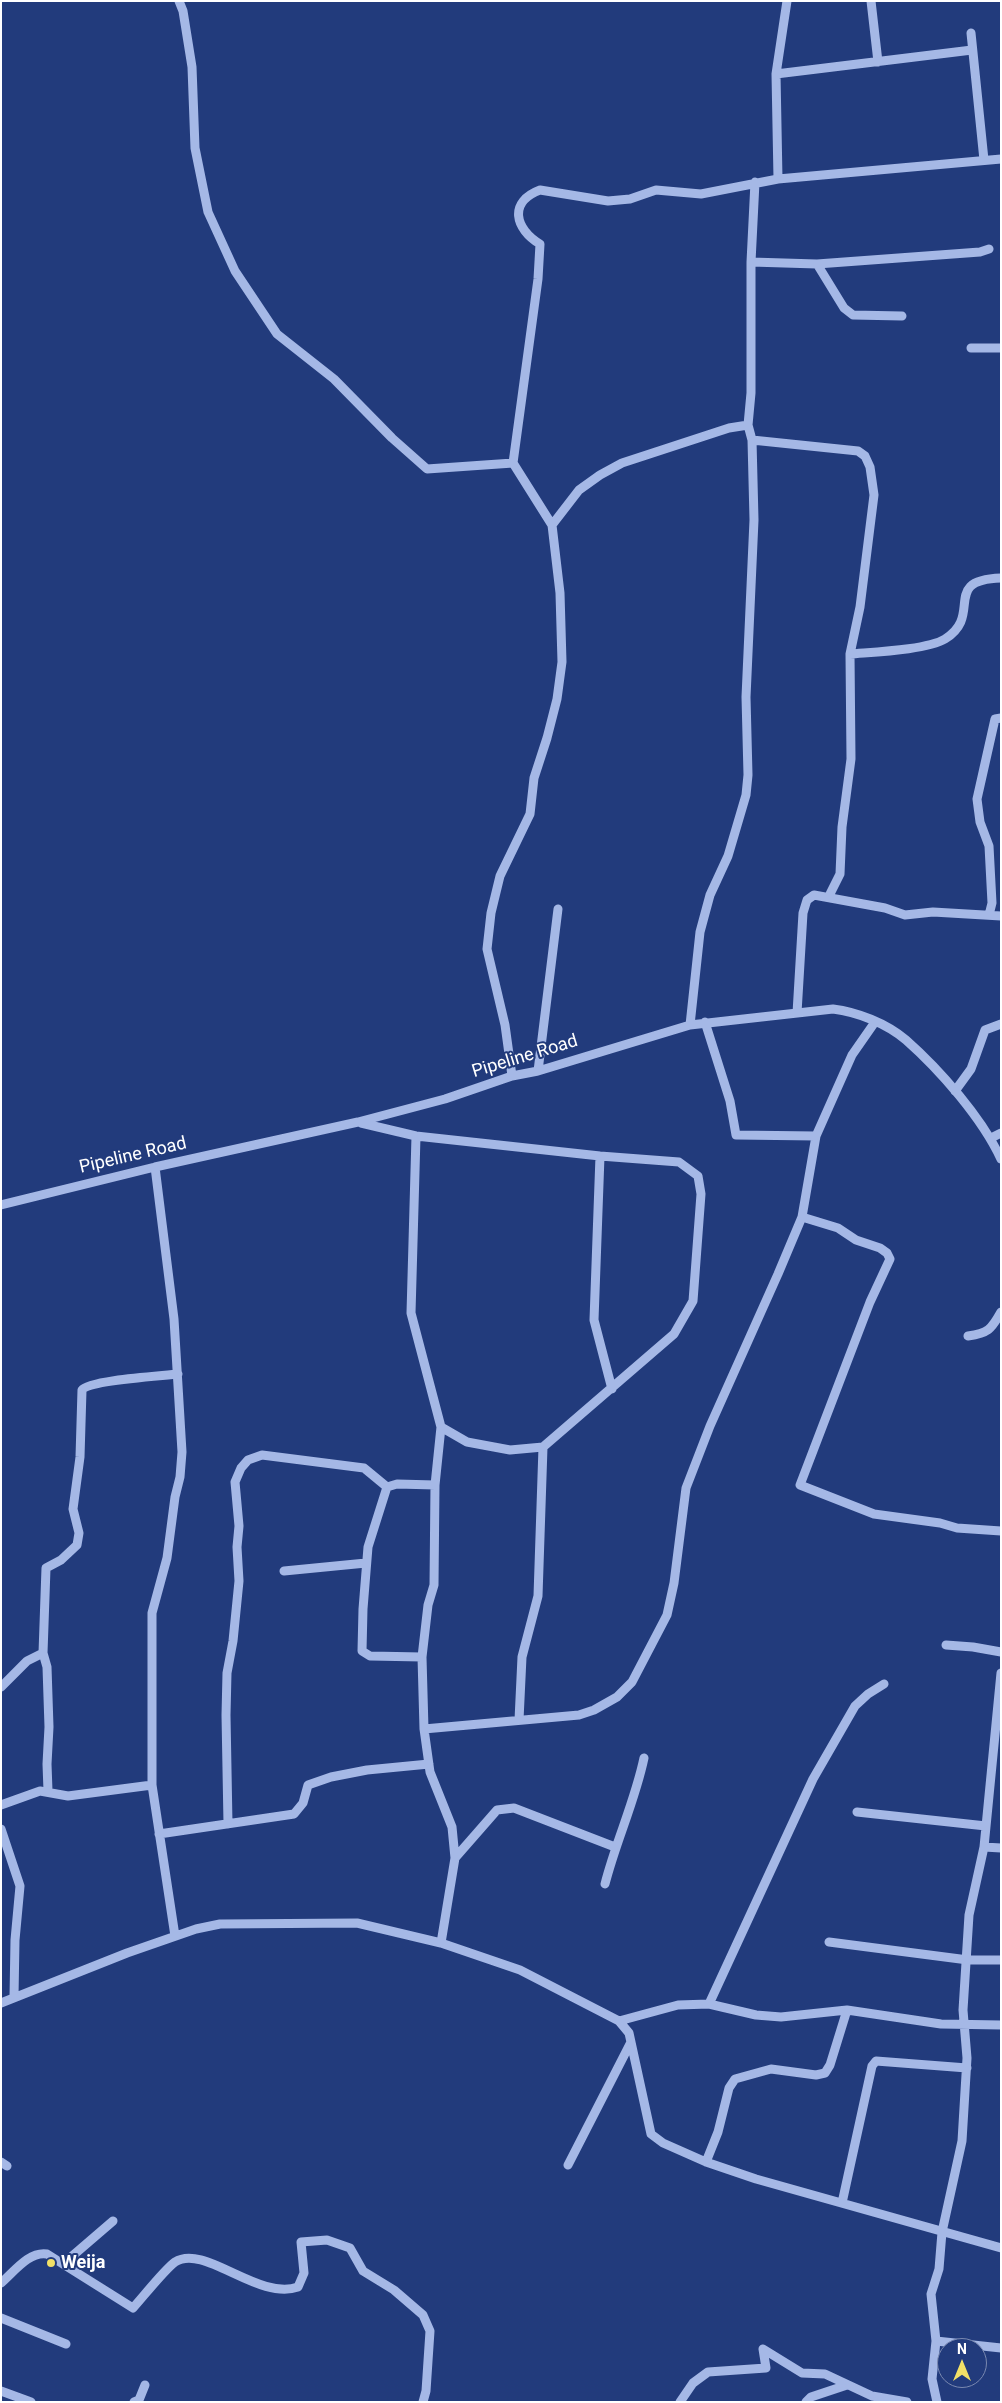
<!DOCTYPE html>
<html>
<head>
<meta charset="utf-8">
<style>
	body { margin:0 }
	#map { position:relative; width:1002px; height:2403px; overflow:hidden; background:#223b7c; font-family:Roboto,sans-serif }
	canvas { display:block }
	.frame { position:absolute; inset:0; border:2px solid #fff; pointer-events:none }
	.north { position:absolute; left:937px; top:2338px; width:50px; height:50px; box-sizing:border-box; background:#223b7c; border:1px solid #7a89b0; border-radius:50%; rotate:0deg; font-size:14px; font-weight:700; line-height:20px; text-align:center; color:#fff }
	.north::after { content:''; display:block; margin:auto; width:18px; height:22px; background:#f2e067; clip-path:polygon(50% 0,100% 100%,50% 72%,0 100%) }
</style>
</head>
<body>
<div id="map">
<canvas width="1002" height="2403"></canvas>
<div class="frame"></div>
<div class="north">N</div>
</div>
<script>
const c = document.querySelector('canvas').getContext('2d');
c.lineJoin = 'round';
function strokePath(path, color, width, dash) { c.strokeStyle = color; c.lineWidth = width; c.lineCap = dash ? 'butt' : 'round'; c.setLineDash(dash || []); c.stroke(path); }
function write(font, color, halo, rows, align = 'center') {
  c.font = font + ' Roboto,sans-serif'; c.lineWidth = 4; c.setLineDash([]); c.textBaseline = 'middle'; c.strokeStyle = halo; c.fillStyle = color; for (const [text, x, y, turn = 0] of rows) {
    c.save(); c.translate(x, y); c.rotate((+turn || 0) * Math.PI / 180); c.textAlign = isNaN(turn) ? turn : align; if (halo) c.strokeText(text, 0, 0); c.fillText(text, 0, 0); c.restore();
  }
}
const minor = new Path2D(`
	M179 1 183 11 192 67 195 148 208 212 235 271 277 334 334 379 392 438 427 469 513 463 552 525 560 593 562 662 557 699 547 738 534 778 530 814 500 876 491 913 487 949 505 1025 512 1076
	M871 1 878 62
	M971 33 984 160
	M776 74 972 50
	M778 179 776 74 787 1
	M751 262 817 264 980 252 989 249
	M817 264 844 308 853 315 902 316
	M971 348H1001
	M752 440 858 451 865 456 870 467 874 495 860 607 850 654 851 759 842 827 840 874 829 896
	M513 463 538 279 540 244C515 229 508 202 540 190L608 201 630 199 656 190 701 194 778 179 1001 159
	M552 525 579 490 600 475 622 463 729 428 748 425
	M850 654C872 652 927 650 945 639 984 615 940 580 1001 578
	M989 915 992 903 989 846 980 822 977 799 995 719 1001 718
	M797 1013 803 913 807 900 814 895 885 908 905 915 933 912 1001 916
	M705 1022 730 1101 736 1135 816 1136
	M690 1025 700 932 710 895 728 856 746 795 748 775 746 697 754 520 752 440 748 425 751 393V262L755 182
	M538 1071 558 909
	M955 1091 971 1069 985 1030 1001 1024
	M361 1123 416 1136 600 1156 679 1162 698 1176 701 1194 693 1301 674 1334 543 1447 510 1450 467 1442 441 1427
	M416 1136 411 1313 441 1427 435 1485 434 1585 428 1605 422 1657 424 1729 430 1772 452 1827 455 1858 441 1943
	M991 1138 1001 1133
	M600 1156 594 1320 612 1389
	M155 1167 174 1319 182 1452 180 1477 175 1497 167 1558 152 1613V1785L175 1936
	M1 1205 155 1167 358 1122 445 1099 512 1076 538 1071 690 1025 833 1009C857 1012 886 1023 906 1040 940 1070 982 1118 1001 1159
	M802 1217 838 1228 856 1240 880 1248 887 1253 890 1259 870 1302 800 1485 874 1514 940 1523 957 1528 1001 1531
	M968 1336C988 1333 991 1330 1001 1312
	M284 1571 366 1563
	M946 1645 973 1647 1001 1652
	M422 1657 370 1656 362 1651 363 1609 368 1547 387 1487 397 1484 435 1485
	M1 1687 27 1661 43 1653
	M519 1720 522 1657 538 1596 543 1447
	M424 1729 579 1715 594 1710 617 1697 632 1682 667 1615 674 1583 686 1488 710 1426 778 1274 802 1217 816 1136 852 1055 875 1022
	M48 1791 47 1764 49 1727 47 1667 43 1653 46 1568 61 1560 77 1545 79 1533 73 1509 80 1457 82 1390C89 1380 162 1376 178 1374
	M1 1805 40 1791 68 1796 152 1785
	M857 1812 986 1826
	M228 1824 226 1715 227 1673 233 1641 239 1581 237 1547 239 1526 235 1482 241 1468 248 1460 262 1455 364 1468 387 1487
	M1 1829 20 1886 15 1940 14 1997
	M159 1834 294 1814 303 1803 308 1785 331 1777 367 1770 429 1764
	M984 1847 1001 1848
	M455 1858 497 1810 514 1808 615 1847
	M605 1884C616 1841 635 1801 644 1758
	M829 1942 968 1960H1001
	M1 2003 127 1953 196 1929 220 1924 357 1923 441 1943 520 1970 619 2021 629 2033 651 2134 663 2143 706 2162 756 2179 1001 2248
	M709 2004 756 2015 781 2017 847 2010 941 2024 1001 2025
	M619 2021 678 2005 709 2004 813 1779 855 1706 868 1694 884 1684
	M1 2162 7 2166
	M706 2162 718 2132 729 2088 735 2079 771 2069 816 2075 825 2073 830 2065 847 2010
	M568 2165 631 2042
	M842 2203 872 2066 876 2061 967 2068
	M63 2264 113 2221
	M1 2283C14 2272 29 2251 47 2254L133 2308C143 2297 165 2269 175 2262 204 2243 258 2301 298 2287L304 2273 301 2242 327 2240 350 2248 363 2271 394 2290 423 2315 430 2331 426 2391 423 2402
	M1 2318 66 2344
	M936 2341 1001 2348
	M1 2391 31 2402
	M134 2402 139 2400 145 2385
	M680 2402 693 2383 708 2372 766 2368 763 2349 802 2373 825 2374 872 2396 907 2402
	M806 2402 811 2397 847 2385
	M937 2402 932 2379 936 2341 931 2294 939 2269 942 2232 962 2141 967 2058 963 2010 969 1915 984 1847 1001 1673`);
const markers = [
	[51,2263,5,"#f2e067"]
];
const streetNames = [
	["Pipeline Road",525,1057,-17],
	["Pipeline Road",133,1156,-13]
];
const poiNames = [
	["Weija",61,2263]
];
strokePath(minor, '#a5b8e6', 9);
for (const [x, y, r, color] of markers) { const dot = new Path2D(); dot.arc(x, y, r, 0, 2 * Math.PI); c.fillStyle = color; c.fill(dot); strokePath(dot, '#223b7c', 2); }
write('18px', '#fff', '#223b7c', streetNames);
write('bold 18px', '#fff', '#223b7c', poiNames, 'left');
</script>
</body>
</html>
